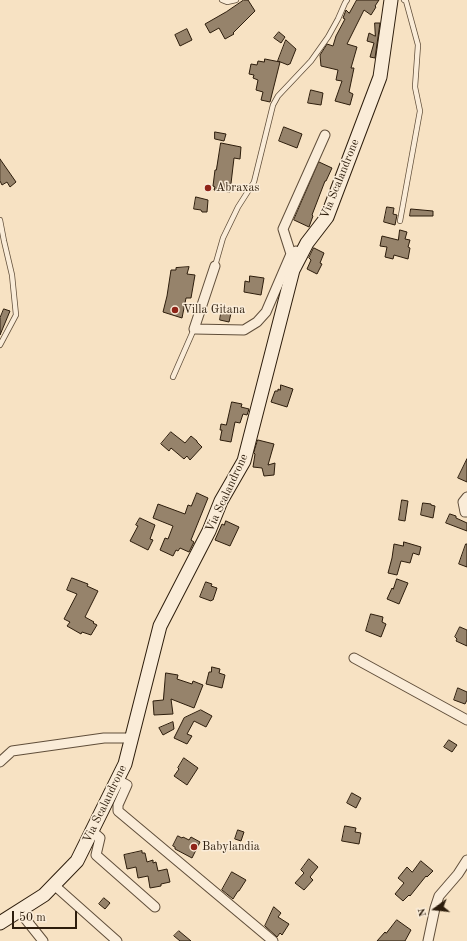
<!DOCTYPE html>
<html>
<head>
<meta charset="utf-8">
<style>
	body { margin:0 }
	#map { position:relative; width:467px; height:941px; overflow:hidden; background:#f7e2c3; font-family:"Old Standard TT",serif }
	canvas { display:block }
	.north { position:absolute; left:415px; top:889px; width:40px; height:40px; -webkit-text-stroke:3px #faecd8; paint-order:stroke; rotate:255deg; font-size:11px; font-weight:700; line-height:16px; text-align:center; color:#2d1d0c }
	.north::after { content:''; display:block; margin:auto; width:14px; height:18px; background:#2d1d0c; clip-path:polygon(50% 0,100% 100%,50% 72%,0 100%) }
	.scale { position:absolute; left:12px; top:911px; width:65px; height:18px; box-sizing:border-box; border:2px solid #2d1d0c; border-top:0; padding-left:5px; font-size:12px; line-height:14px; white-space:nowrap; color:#2d1d0c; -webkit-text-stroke:3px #faecd8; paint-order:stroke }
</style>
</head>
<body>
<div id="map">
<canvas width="467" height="941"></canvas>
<div class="north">N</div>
<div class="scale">50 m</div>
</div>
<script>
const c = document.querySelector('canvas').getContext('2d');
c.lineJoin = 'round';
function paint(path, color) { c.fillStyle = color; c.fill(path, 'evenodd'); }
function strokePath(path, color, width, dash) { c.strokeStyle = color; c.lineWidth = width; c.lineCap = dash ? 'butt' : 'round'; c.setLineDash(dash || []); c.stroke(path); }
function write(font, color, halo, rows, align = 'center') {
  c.font = font + ' "Old Standard TT",serif'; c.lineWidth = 3; c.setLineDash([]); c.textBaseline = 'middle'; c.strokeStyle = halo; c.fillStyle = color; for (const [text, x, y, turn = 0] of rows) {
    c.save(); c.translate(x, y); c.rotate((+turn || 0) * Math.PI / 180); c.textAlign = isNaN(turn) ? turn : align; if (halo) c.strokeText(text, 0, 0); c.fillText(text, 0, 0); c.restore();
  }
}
const building = new Path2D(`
	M244 0H248L255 11 233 33 234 34 225 39 219 28 210 33 205 24 226 12Z
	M357 0H379L375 6 376 7 371 15 364 10 347 44 357 47 351 68H354L349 92 353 94 350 105 335 101 342 81 336 80 338 70 321 66 320 55 327 44 333 46 336 36 345 19 343 18 346 10 349 13Z
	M375 23H380L375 58 370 57 374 43 367 41 369 33 375 36Z
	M187 29 192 40 180 46 175 35Z
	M279 32 285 37 281 43 274 38Z
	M286 40 296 49 290 64H289L288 65 278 61Z
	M265 59 280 62 270 102 261 100 263 92 256 90 258 80 253 78 254 75 249 74 251 64 257 65 258 61 264 62Z
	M311 90 323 93 321 105 308 103Z
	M284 127 302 134 297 148 279 141Z
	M215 132 226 134 224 141 215 139Z
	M221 143 241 147 240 159 234 158 230 192 214 190 215 187 213 186 215 170H216Z
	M0 159 16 182 10 187 7 182 2 185 0 181Z
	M319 162 332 168 326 181H325L312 215 313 216 309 227 294 220Z
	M196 197 208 200 207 212H202L201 210 194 209Z
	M387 207 394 208 393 214 397 215 395 225 384 222Z
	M411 209 433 211V216H410Z
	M400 230 407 232 405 239 410 240 408 247 410 248 408 259 394 255 393 259 385 257 387 247 380 246 382 236 398 240Z
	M314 248 324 253 320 263 322 264 317 274 307 269 311 260 309 258Z
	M189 267 187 274 195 275 191 298H186L182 318 163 312 167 296 171 270H176V268Z
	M250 276 264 278 261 295 244 292 245 281 249 282Z
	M222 307 232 309 229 322 220 320Z
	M4 309 10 311 0 335V318Z
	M281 385 293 389 287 407 271 402 275 391H278V389L280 390Z
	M232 402 242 404 241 407 249 409 247 415 243 414 240 423 235 422 231 442 220 440 222 430H220L221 424 226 425Z
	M171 432 185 443 191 436 197 441V442L202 447 190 460 187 456 184 459 171 448 169 451 161 444Z
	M258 440 274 444 268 465 275 463 274 475 264 476 262 468 253 467 255 454 254 453Z
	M467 459V482L458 478Z
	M197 493 208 498 191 540 194 542 189 552 180 548 178 551 176 550 173 556 160 550 165 538 168 539 173 526 153 518 158 504 185 514 188 505 191 506Z
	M402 500 408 501 405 521 399 520Z
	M423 503 431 504V505L435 506 433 518 421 515Z
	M450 514 456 516V518L467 523V531L446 523Z
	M140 518 155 525 150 539 153 540 148 550 130 541 138 526 136 525Z
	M226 521 239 527 230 546 215 540 222 524 224 525Z
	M404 542 421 547 419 555 413 553 410 563 401 561 397 575 388 573 392 558 394 544 403 546Z
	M466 544H467V567L459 564Z
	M72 578 88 584 87 586 98 591 85 617 94 622 93 623 97 625 91 635 82 632 81 634 67 626 70 622 64 619 77 594 67 590Z
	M397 579 408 583 399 604 387 599 392 588 393 589Z
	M206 582 212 584 211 586 217 588 213 600H212L211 601 200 597Z
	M371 614 383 617 382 622 386 624 381 637 366 631Z
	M460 627 467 630V646L456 641 457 639 455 637Z
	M212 667 220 669 219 673 225 675 222 688 206 684 209 672H211Z
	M166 673 178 675 177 679 192 684 193 681 203 685 194 708 171 699 173 714 154 715 153 701 163 700Z
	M458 688 467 692V700L465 704 454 700Z
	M201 710 212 716 206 727 194 721 187 734 192 736 187 744 174 738 184 718Z
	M173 722 174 729 163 735 159 728Z
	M449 740 457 745 452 752 444 747Z
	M184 758 198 768 187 785 174 776 179 769 178 768Z
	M352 793 361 798 356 808 347 803Z
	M345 826 356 828 355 832 361 833 359 844 342 841Z
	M238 830 244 832 241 841 235 839Z
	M178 836 182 838 183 837 189 840 191 837 200 842 192 858 175 849V847L173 846Z
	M142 851V853H145L147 862 153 860V863L156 862 158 871 167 869 170 882 161 884V886L150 888 148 876 138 878 136 867 127 869 124 855Z
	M309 859 318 867 310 877 313 880 304 890 295 883 304 873 301 870Z
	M421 861 433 871 427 877 426 876 410 896 409 895 403 901 395 894 404 883 398 878 407 867 412 872Z
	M232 872 246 880 239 891H238L233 899 222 890Z
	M104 898 110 903 105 909 99 904Z
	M274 907 281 913 278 917 289 924 282 935 280 933 277 937 265 926Z
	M397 920 411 930 405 941H377L385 932 386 933Z
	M179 931 191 941H180L174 936Z`);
const lane = new Path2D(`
	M222 0 227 2 236 0
	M0 220 4 241 12 275 16 315 0 345
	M400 221 420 111 415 87 418 45 406 1 404 0
	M215 266 223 238 238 207 254 182 273 105 278 96 311 61 328 37 338 19 345 3 347 0
	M173 377 194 329`);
const street = new Path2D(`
	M296 251 291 254 283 229 325 135
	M215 266 194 329 244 330 257 322 266 312 291 254
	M467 497 463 502 465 512H467
	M354 658 467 720
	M0 762 12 751 104 738H132
	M118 780 127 785 118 805V811L273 941
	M92 831 100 838 96 855 155 907
	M54 885 117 941
	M19 911 43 941
	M428 941 435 908 439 896 458 874 467 860`);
const secondary = new Path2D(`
	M0 923 44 895 77 861 125 764 160 626 209 531 221 501 244 461 293 270 307 243 327 217 380 77 391 0`);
const markers = [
	[208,188,4,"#8f2418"],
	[175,310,4,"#8f2418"],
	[194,847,4,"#8f2418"]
];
const streetNames = [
	["Via Scalandrone",340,179,-68],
	["Via Scalandrone",227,493,-65],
	["Via Scalandrone",105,804,-64]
];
const poiNames = [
	["Abraxas",216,188],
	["Villa Gitana",183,310],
	["Babylandia",202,847]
];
paint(building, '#96836b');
strokePath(building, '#2d1d0c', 1);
strokePath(lane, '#604e3a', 6);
strokePath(street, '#604e3a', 11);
strokePath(secondary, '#2d1d0c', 15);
strokePath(lane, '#faecd8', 4.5);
strokePath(street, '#faecd8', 9);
strokePath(secondary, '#faecd8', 13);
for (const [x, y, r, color] of markers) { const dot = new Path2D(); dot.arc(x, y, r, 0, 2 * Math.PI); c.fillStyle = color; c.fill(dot); strokePath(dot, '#faecd8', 1.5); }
write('12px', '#2d1d0c', '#faecd8', streetNames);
write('12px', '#2d1d0c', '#faecd8', poiNames, 'left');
</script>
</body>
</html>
